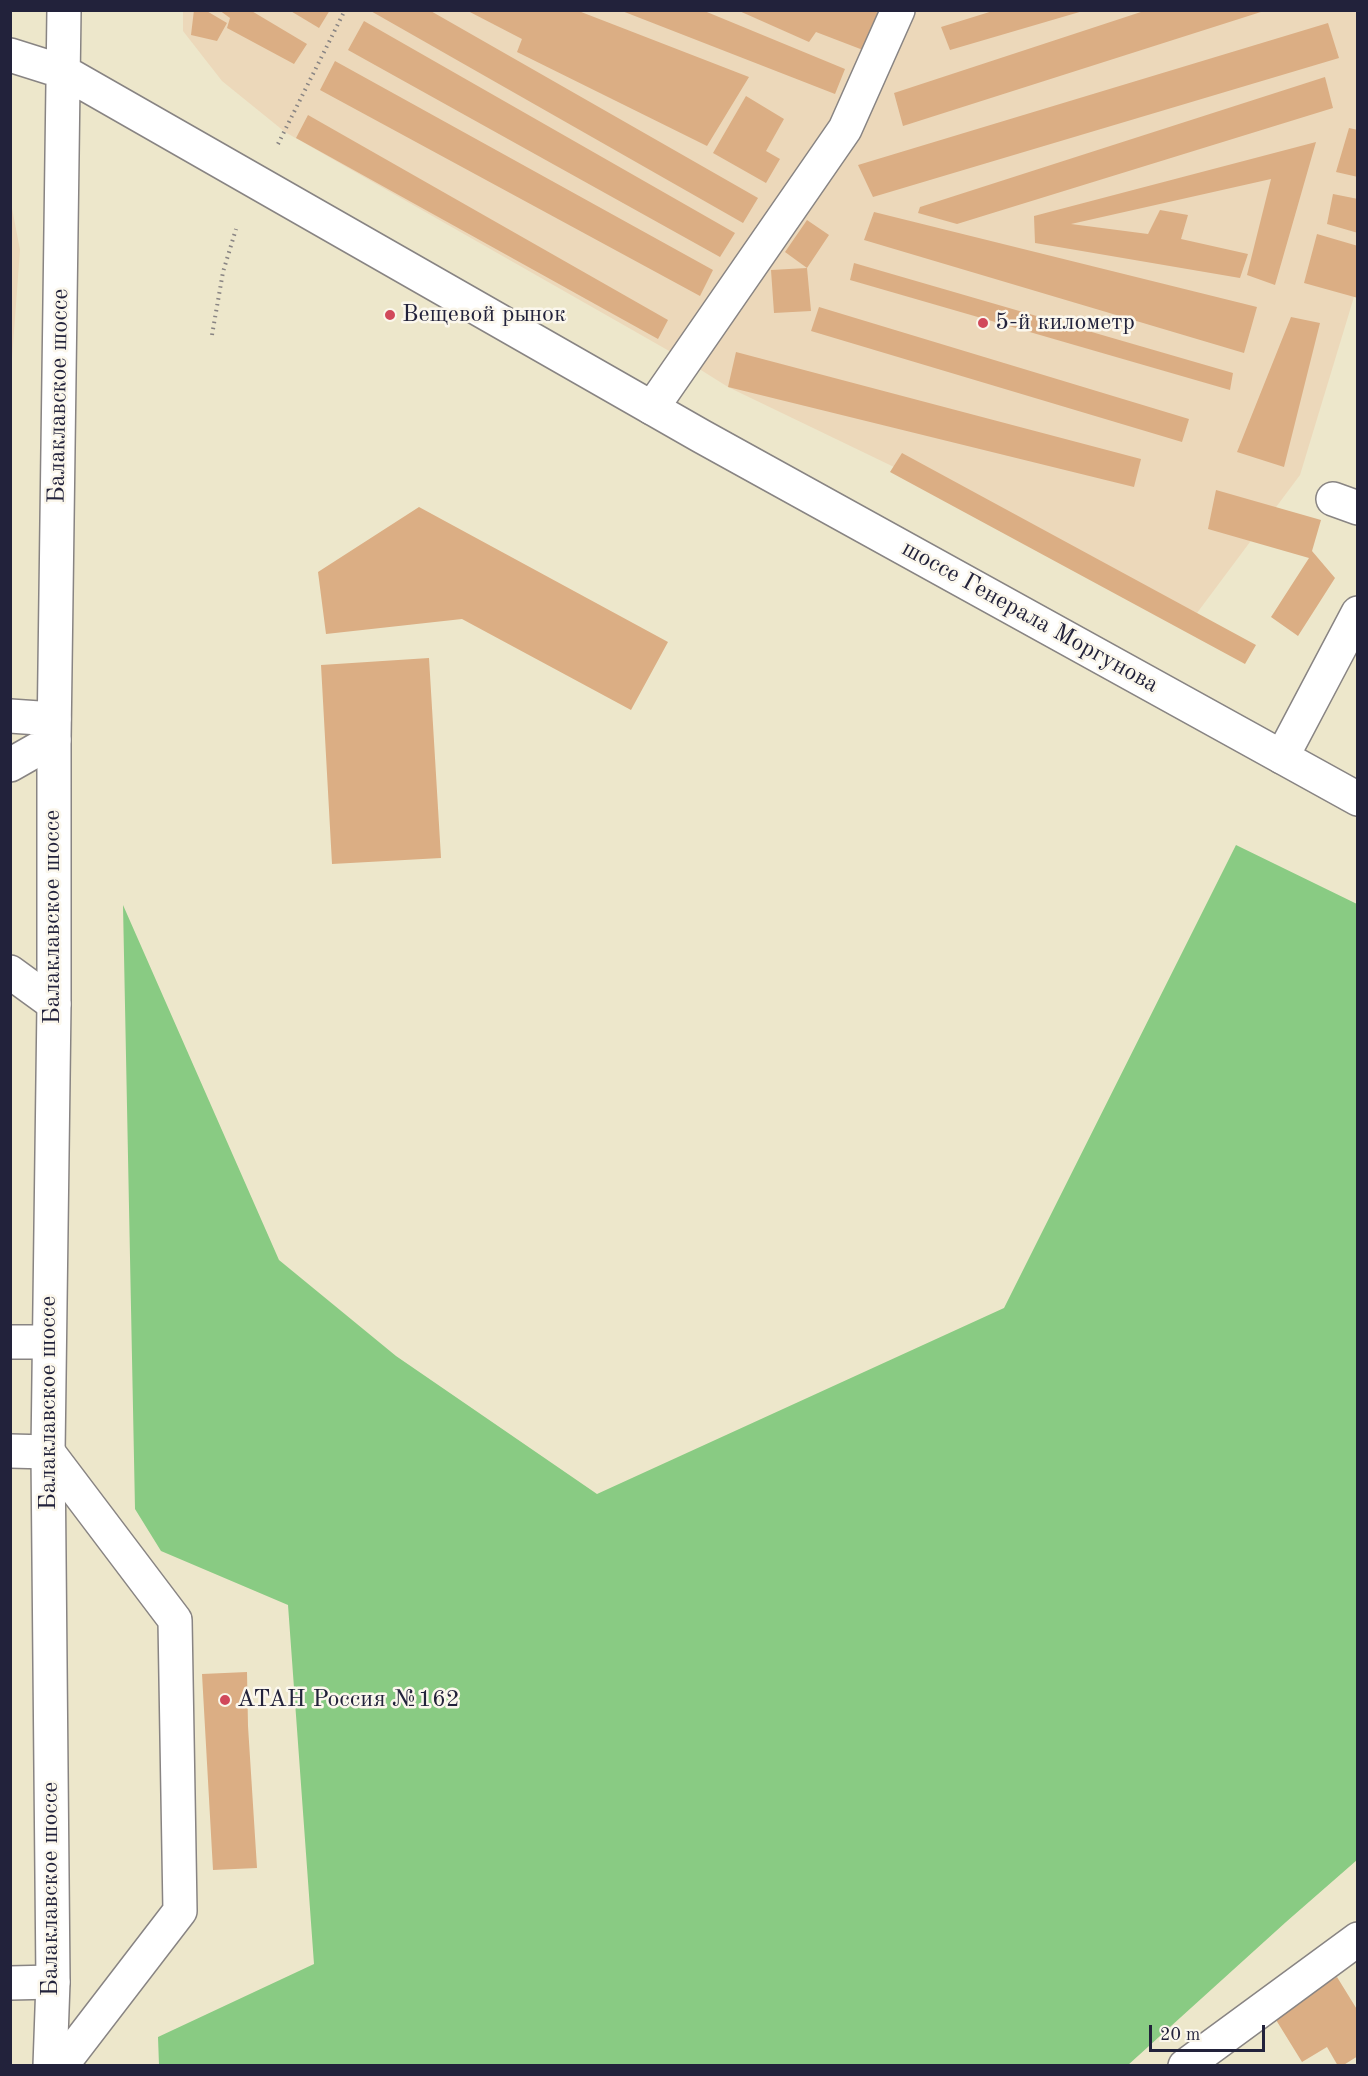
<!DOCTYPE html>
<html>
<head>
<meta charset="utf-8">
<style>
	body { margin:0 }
	#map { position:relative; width:1368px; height:2076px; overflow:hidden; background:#ede7cb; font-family:"Old Standard TT",serif }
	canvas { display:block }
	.frame { position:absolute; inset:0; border:12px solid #22223b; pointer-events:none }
	.scale { position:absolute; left:1149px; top:2025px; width:116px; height:27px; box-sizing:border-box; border:3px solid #22223b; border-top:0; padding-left:8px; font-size:18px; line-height:21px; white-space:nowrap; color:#22223b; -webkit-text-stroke:4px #fbf7ec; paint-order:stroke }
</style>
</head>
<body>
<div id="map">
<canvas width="1368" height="2076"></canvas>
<div class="frame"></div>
<div class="scale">20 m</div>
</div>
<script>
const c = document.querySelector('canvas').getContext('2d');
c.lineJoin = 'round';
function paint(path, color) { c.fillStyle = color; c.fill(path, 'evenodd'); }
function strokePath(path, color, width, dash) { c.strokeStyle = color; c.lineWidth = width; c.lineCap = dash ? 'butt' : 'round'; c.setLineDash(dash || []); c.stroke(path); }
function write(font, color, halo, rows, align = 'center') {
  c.font = font + ' "Old Standard TT",serif'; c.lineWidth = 5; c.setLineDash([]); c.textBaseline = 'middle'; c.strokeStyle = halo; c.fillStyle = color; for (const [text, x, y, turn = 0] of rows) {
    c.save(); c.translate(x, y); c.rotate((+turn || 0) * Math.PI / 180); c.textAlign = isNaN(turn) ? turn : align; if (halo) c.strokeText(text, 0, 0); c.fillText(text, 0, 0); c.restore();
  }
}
const built = new Path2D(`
	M183 11H1357V287L1300 475 1197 613 728 387 685 360 285 132 222 81 183 31Z
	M11 203 20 250 11 372Z`);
const green = new Path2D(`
	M1236 845 1357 904V1860L1286 1922 1128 2065H159L158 2037 314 1964 288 1605 161 1551 135 1509 123 905 279 1260 396 1356 597 1494 1004 1308Z`);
const building = new Path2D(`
	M194 10H205L227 23 217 41 191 35Z
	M219 10H250L307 44 294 64 227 28 230 18Z
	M289 10H330L319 28Z
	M369 10H429L758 198 743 223Z
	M466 10H576L749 77 707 146 517 52 522 39Z
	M702 10 845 69 835 94 622 11Z
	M737 10H873L878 13 863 50 816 32 809 42Z
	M996 10H1083V11L950 50 941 27Z
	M1147 10 1264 11 903 126 894 93Z
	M364 21 735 233 720 257 348 50Z
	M1328 23 1339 58 873 197 858 165Z
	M335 61 713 270 700 296 320 90Z
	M1325 77 1333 108 957 224 918 213 920 207Z
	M746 96 784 119 766 151 780 159 766 183 713 153Z
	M308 115 668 320 658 339 296 138Z
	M1349 128 1358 130V177L1336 172Z
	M1316 142 1275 285 1247 275 1271 179 1071 224 1148 234 1160 210 1188 215 1181 239 1248 254 1240 278 1035 243 1034 216Z
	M1333 194 1358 199V233L1327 224Z
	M874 212 1257 307 1244 353 864 240Z
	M807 220 829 235 807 268 785 252Z
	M1317 234 1358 246V298L1304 283Z
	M854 263 1233 373 1230 390 850 280Z
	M807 268 811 311 774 313 771 270Z
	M819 307 1189 419 1182 442 811 331Z
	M1291 317 1320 323 1284 467 1237 452Z
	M736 352 1141 459 1134 487 728 387Z
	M902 453 1256 645 1245 664 890 472Z
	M1216 490 1321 520 1312 551 1335 578 1298 636 1271 617 1309 558 1208 529Z
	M419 507 668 642 631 710 462 619 326 634 318 572Z
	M429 658 441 858 332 864 321 665Z
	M247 1672 248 1726 257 1868 213 1870 202 1674Z
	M1337 1977 1358 2011V2056L1342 2066H1338L1327 2047 1302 2062 1273 2015Z`);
const path = new Path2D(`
	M278 144 345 10
	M212 335 223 272 236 229`);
const minor = new Path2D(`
	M652 408 845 129 898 10
	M1333 499 1358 508
	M10 716 54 719
	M1282 757 1358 613
	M10 765 54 740
	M10 972 54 1004
	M10 1342H48
	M10 1451 48 1452 175 1620 180 1911 61 2066
	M10 1983 53 1982
	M1185 2066 1358 1939`);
const major = new Path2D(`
	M10 55 64 72 701 436 1358 799
	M50 2066 53 1982 48 1452 54 1004V740L64 10`);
const markers = [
	[390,315,6,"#d1495b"],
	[983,323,6,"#d1495b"],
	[225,1700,6,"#d1495b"]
];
const poiNames = [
	["Вещевой рынок",402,315],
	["5-й километр",995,323],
	["АТАН Россия №162",237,1700]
];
const streetNames = [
	["Балаклавское шоссе",59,396,-89],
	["шоссе Генерала Моргунова",1030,617,29],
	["Балаклавское шоссе",53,917,-90],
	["Балаклавское шоссе",49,1403,-90],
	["Балаклавское шоссе",51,1889,-90]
];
paint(built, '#ecd8ba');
paint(green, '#89cb83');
paint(building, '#dbae84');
strokePath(minor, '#888483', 36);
strokePath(major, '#888483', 36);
strokePath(path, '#888483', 4, [1.5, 4.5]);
strokePath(minor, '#fff', 33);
strokePath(major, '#fff', 33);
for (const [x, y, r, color] of markers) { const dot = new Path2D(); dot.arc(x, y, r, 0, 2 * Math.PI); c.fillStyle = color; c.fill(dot); strokePath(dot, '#fbf7ec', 2); }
write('24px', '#22223b', '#fbf7ec', poiNames, 'left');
write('24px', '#22223b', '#fbf7ec', streetNames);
</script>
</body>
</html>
